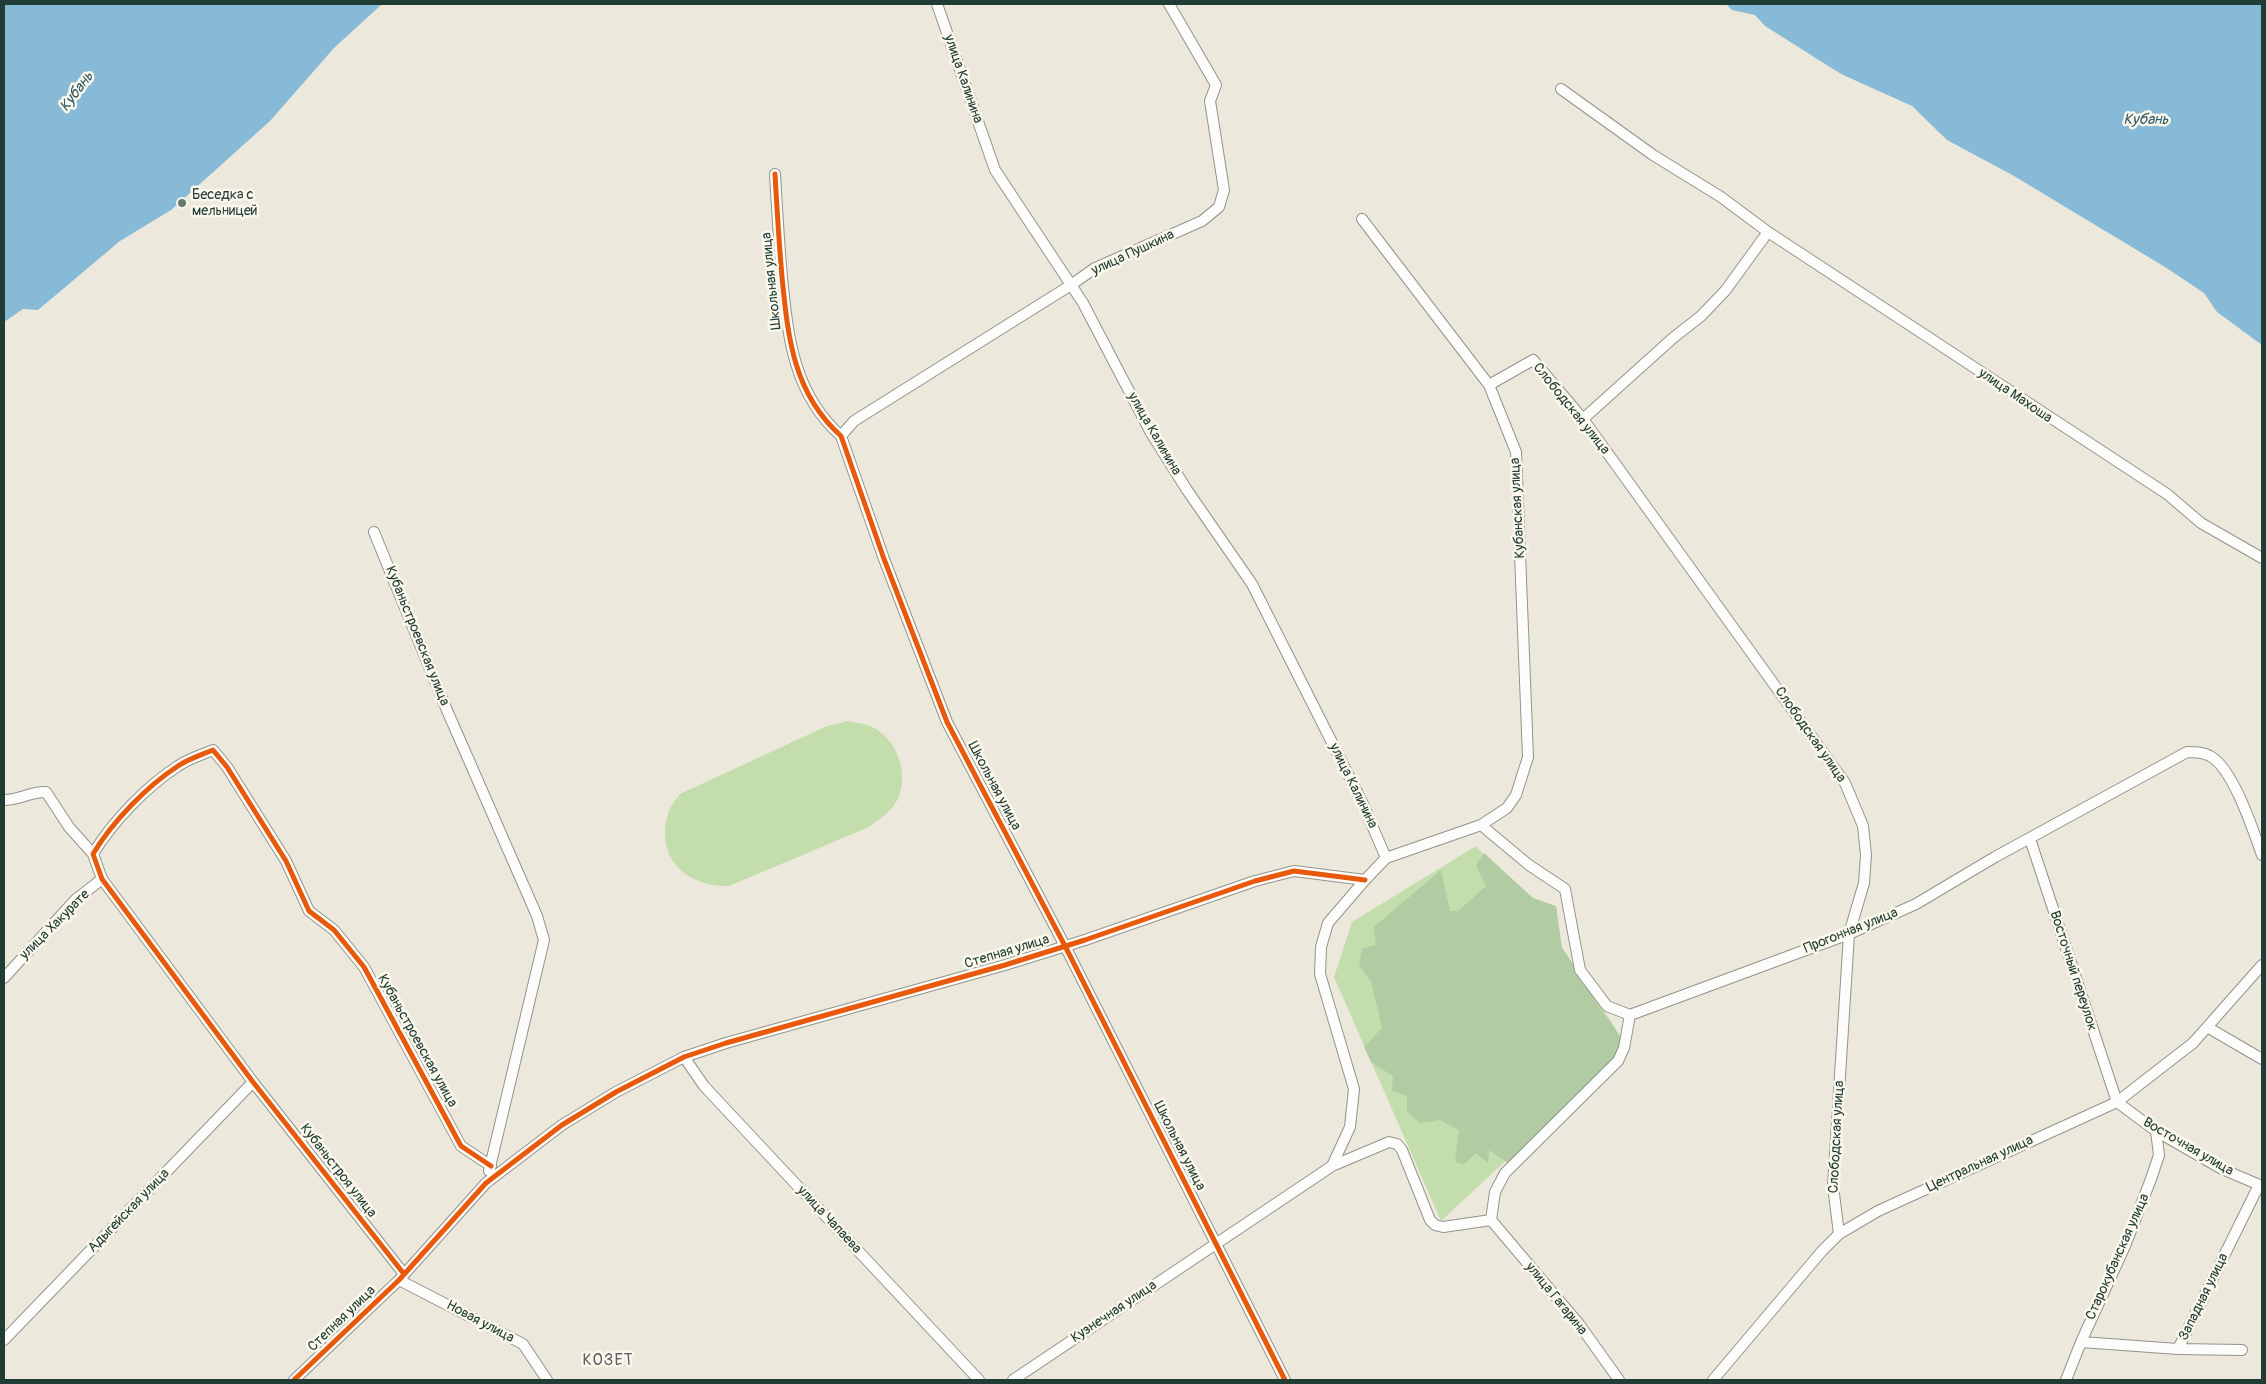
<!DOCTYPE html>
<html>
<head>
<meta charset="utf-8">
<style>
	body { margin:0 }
	#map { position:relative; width:2266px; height:1384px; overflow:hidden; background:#ede8dc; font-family:Pangolin,sans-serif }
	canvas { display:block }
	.frame { position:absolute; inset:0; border:5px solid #1f3d34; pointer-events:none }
</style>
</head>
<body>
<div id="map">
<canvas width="2266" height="1384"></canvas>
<div class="frame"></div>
</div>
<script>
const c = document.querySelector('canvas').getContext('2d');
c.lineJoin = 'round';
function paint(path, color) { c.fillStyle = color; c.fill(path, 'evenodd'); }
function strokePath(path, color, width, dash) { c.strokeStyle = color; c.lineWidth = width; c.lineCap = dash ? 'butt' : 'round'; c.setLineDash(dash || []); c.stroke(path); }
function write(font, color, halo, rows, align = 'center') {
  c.font = font + ' Pangolin,sans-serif'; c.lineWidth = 5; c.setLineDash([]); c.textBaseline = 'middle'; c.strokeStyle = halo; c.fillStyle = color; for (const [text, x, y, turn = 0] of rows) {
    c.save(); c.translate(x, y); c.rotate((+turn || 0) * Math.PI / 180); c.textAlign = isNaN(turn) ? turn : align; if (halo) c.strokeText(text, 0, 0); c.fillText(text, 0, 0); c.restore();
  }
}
const green = new Path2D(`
	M848 721C854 723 861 723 867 725 895 734 909 770 899 796 894 810 881 818 869 827L729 886C686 887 655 858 668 814 670 806 676 800 680 794L827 726Z
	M1476 846 1523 899 1557 908V940L1616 1029V1058L1441 1221 1334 977 1352 922Z`);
const forest = new Path2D(`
	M1484 853 1533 898 1556 906 1562 948 1590 989 1596 1003 1621 1037 1623 1053 1509 1164 1489 1150 1488 1163 1476 1153 1464 1164 1455 1162 1459 1130 1440 1120 1420 1123 1407 1112V1096L1392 1091 1393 1076 1371 1062 1364 1047 1382 1028 1371 981 1359 966 1362 949 1376 945 1374 927 1441 870 1450 911H1458L1486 886 1476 865Z`);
const water = new Path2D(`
	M4 4H382L334 48 270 121 171 210 120 241 38 310 23 309 4 322Z
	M1726 4H2262V345L2217 312 2204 293 2165 267 2014 176 1947 140 1912 106 1841 74 1765 26 1755 15 1732 10Z`);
const street = new Path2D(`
	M937 4 995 170 1083 303 1151 433 1187 490 1252 584 1363 804 1386 858
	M1561 89 1653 155 1721 197 1768 232 2167 494 2201 523 2262 558
	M775 174C777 209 779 243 782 277 788 337 793 393 841 436L884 559 947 722 1065 946 1285 1380
	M1362 219 1489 385 1516 452 1528 757 1516 795 1507 808 1481 825
	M1489 385 1533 360 1583 419 1845 783 1863 826 1866 855 1864 883 1849 934 1833 1186 1839 1234
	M1583 419 1673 338 1701 316 1725 291 1768 232
	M841 436 854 421 1071 285 1095 268 1202 221 1219 207 1224 190 1210 101 1216 85 1169 4
	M374 532 446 708 537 916 544 940 489 1171
	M4 800C20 800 28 792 46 792L69 827 93 854
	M2030 839 2117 1102 2156 1131 2222 1169 2262 1186
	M4 978 75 900 102 879
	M2207 1027 2262 1059
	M684 1057 704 1086 979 1380
	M1332 1166 1350 1127 1354 1089 1320 974 1321 947 1328 923 1365 880 1386 858 1481 825 1529 865 1565 889 1580 970 1607 1006 1630 1015
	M1491 1220 1495 1192 1505 1173 1618 1061 1624 1048 1630 1015 1849 934 1916 904 1995 857 2187 752C2195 752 2203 752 2210 756 2233 768 2253 830 2262 855
	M1491 1220 1579 1324 1619 1380
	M404 1274 253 1082 102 879 93 854C112 822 147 786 178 766 188 759 201 755 213 750L227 767 286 861 309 911 334 930 364 967 461 1146 491 1166
	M399 1280 523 1344 547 1380
	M4 1340 253 1082
	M2081 1342 2178 1349 2259 1185
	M2178 1349 2242 1350
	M294 1380 399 1280 486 1183 562 1125 616 1092 684 1057 726 1043 1005 965 1085 940 1255 881 1294 871 1365 880
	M1013 1380 1332 1166 1389 1142 1397 1144 1402 1150 1430 1220 1435 1225 1443 1227 1491 1220
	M1713 1380 1822 1251 1839 1234 1878 1211 2117 1102 2193 1043 2262 965
	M2066 1380 2081 1342 2125 1246 2151 1179 2159 1155 2156 1131`);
const cycleway = new Path2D(`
	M775 174C777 209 779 243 782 277 788 337 793 393 841 436L884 559 947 722 1065 946 1285 1380
	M404 1274 253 1082 102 879 93 854C112 822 147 786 178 766 188 759 201 755 213 750L227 767 286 861 309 911 334 930 364 967 461 1146 491 1166
	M294 1380 399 1280 486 1183 562 1125 616 1092 684 1057 726 1043 1005 965 1085 940 1255 881 1294 871 1365 880`);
const markers = [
	[182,203,5,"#67796f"]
];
const streetNames = [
	["улица Калинина",963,79,71],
	["улица Пушкина",1133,253,-25],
	["Школьная улица",772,281,-96],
	["улица Махоша",2015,396,34],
	["Слободская улица",1571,409,51],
	["улица Калинина",1154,434,60],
	["Кубанская улица",1518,508,-93],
	["Кубаньстроевская улица",417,636,68],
	["Слободская улица",1810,735,55],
	["Школьная улица",994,786,62],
	["улица Калинина",1353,786,64],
	["улица Хакурате",55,925,-45],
	["Прогонная улица",1851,931,-22],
	["Степная улица",1007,952,-17],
	["Восточный переулок",2073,971,72],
	["Кубаньстроевская улица",417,1041,61],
	["Слободская улица",1837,1137,-87],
	["Школьная улица",1179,1146,63],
	["Восточная улица",2188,1147,30],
	["Центральная улица",1980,1164,-25],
	["Кубаньстроя улица",338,1171,52],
	["Адыгейская улица",129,1211,-46],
	["улица Чапаева",829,1220,47],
	["Старокубанская улица",2118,1257,-66],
	["Западная улица",2204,1297,-64],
	["улица Гагарина",1556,1299,51],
	["Кузнечная улица",1114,1312,-34],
	["Степная улица",342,1319,-44],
	["Новая улица",480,1322,28]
];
const poiNames = [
	["Беседка с",192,195],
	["мельницей",192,211]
];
const waterNames = [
	["Кубань",77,92,-53],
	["Кубань",2146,120]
];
const quarterNames = [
	["КОЗЕТ",608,1361]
];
paint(green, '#c3ddac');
paint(forest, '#b1cca2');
paint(water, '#87bad6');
strokePath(street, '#92948c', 12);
strokePath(street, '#fcfcfa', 10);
strokePath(cycleway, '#e8590c', 5);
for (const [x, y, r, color] of markers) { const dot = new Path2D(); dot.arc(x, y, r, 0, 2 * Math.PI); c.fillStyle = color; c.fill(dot); strokePath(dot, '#fbf7ec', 2); }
write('14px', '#1f3d34', '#fbf7ec', streetNames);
write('14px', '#1f3d34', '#fbf7ec', poiNames, 'left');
write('italic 15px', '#315d64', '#fbf7ec', waterNames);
c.letterSpacing = '1px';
write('16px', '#5c6066', '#fbf7ec', quarterNames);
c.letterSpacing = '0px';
</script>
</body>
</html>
